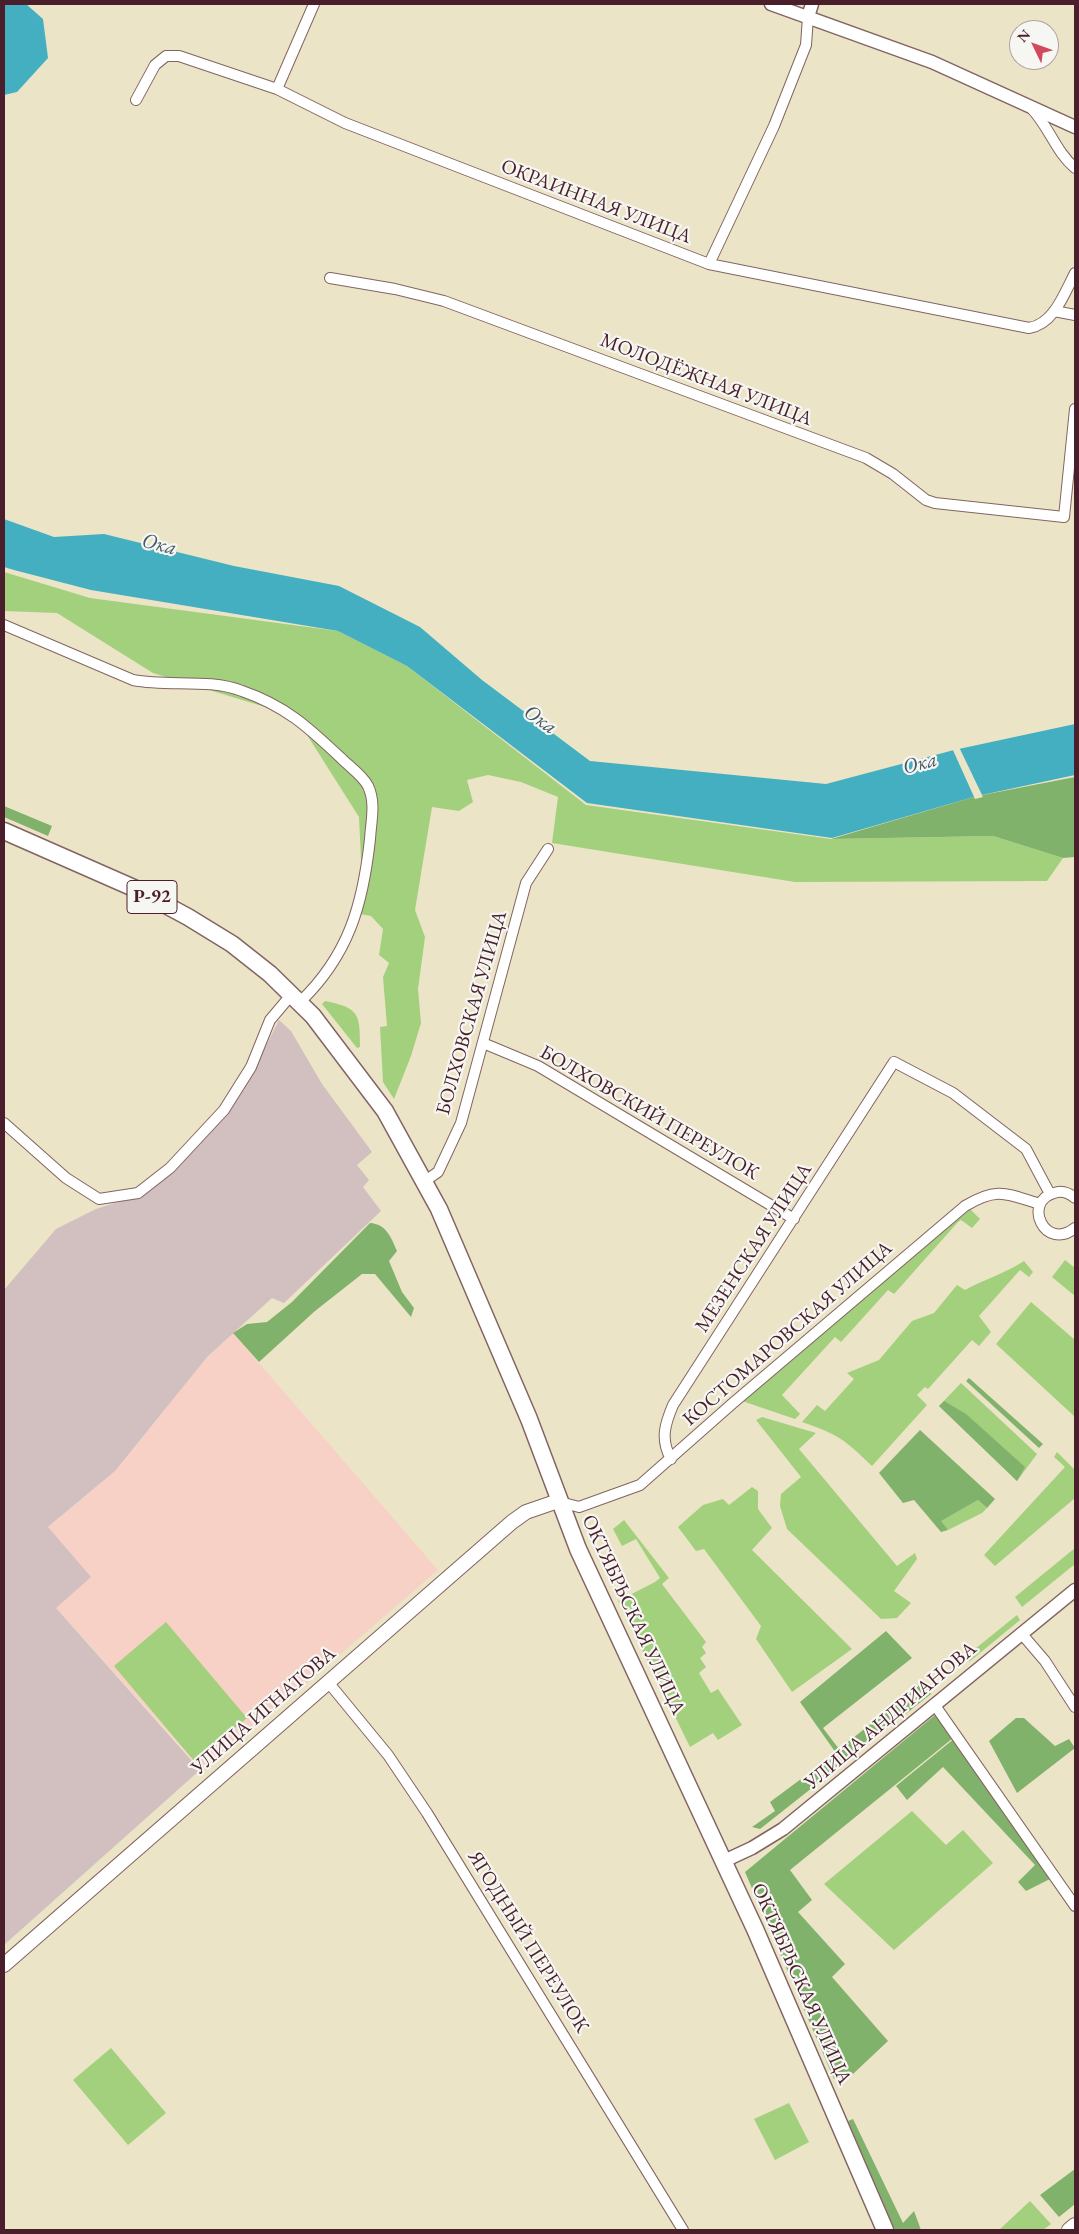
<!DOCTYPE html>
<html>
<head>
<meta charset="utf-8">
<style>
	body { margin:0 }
	#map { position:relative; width:1079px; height:2234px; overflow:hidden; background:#ece4c7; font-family:"EB Garamond",serif }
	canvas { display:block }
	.frame { position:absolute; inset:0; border:5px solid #4a1f2b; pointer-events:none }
	.north { position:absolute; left:1009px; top:20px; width:50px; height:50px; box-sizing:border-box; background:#f6f6f2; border:1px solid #b1a0a2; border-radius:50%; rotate:312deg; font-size:14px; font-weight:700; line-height:20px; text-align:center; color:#4a1f2b }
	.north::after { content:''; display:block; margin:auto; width:18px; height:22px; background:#d1495b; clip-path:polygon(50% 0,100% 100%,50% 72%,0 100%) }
</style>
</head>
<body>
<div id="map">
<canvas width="1079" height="2234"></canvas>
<div class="frame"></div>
<div class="north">N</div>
</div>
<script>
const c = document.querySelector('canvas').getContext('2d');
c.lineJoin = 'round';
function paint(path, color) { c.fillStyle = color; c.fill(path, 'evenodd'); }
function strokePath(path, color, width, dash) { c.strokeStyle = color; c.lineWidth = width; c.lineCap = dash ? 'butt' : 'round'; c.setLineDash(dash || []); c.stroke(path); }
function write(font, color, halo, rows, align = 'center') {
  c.font = font + ' "EB Garamond",serif'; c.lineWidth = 4.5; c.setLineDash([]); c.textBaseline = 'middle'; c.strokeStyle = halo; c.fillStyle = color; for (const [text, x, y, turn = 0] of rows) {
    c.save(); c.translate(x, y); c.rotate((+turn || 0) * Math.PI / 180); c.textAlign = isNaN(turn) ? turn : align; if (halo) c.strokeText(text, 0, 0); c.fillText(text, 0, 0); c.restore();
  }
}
const built = new Path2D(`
	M233 1333 438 1570 204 1772 56 1608 48 1528 115 1471 208 1356Z`);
const industrial = new Path2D(`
	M279 1020 291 1031 322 1084 372 1152 357 1165 369 1180 363 1187 381 1211 284 1303 272 1298 208 1356 115 1471 48 1527 91 1577 56 1608 200 1770 4 1945V1290L56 1229 96 1209 143 1194 161 1182 227 1115 243 1091Z`);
const green = new Path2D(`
	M4 572 90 598 338 631 407 666 586 805 831 839 993 836 1063 858 1047 881 795 882 552 843 558 797 521 782 488 775 467 780 473 802 459 811 432 807 415 910 425 937 418 989 421 1023 411 1056 394 1099 383 1082 380 1027 387 1026 383 977 389 963 379 955 383 929 371 916 360 914 363 901 359 817 295 716 153 673 57 613 4 611Z
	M325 1001C359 1008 360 1013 360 1047L357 1048 322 1004Z
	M970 1209 980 1219 972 1228 961 1220 958 1222 894 1294 888 1290 841 1342 835 1337 782 1395 800 1414 795 1419 742 1401Z
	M1065 1260 1075 1268V1296L1052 1277Z
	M1024 1261 1033 1272 1029 1277 1020 1270 979 1316 991 1332 979 1346 972 1340 928 1389 925 1387 917 1395 927 1405 872 1466C844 1439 839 1435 802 1422L817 1405 825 1411 854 1379 847 1373 879 1360 912 1321 934 1313 957 1285 965 1290C985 1279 1006 1273 1024 1261Z
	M1031 1302 1075 1340 1074 1416 996 1344Z
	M961 1383 1037 1454 1017 1481 939 1406Z
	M762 1417 816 1433 799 1449 897 1566 915 1553 917 1559 894 1591 911 1603 897 1618 881 1619 787 1529 780 1506 781 1494 801 1477 756 1420Z
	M1057 1452 1075 1470V1498L995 1566 984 1555 1065 1467 1054 1457Z
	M752 1487 758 1491V1509L772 1528 752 1550 852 1649 792 1692 756 1639 761 1626 704 1549 696 1551 678 1527 703 1505 723 1499 729 1505Z
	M978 1500 987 1508 982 1513 948 1530 940 1521Z
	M624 1520 669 1578 662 1584 706 1642 702 1647 706 1653 700 1658 706 1667 699 1673 711 1693 718 1689 742 1725 718 1740 713 1733 690 1747 618 1601 655 1582 660 1578 636 1539 622 1546 613 1529Z
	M1075 1548V1564L1022 1607 1015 1597Z
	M1017 1615 1020 1620 969 1662 965 1657Z
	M166 1622 247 1718 195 1762 114 1666Z
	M912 1811 946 1845 963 1830 993 1863 894 1950 824 1884Z
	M111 2048 166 2113 128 2145 73 2080Z
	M789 2103 809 2142 775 2160 754 2119Z
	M1030 2201 1051 2224 1043 2230H999Z`);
const forest = new Path2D(`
	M1075 777V857L1063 858 993 836 831 839 977 796Z
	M4 806 52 826 48 836 4 817Z
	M370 1223C386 1224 391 1237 397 1251L389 1261 402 1292 414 1308 411 1317 375 1274H362L315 1311 259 1362 233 1333 247 1324 267 1322 292 1302Z
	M969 1378 1043 1444 1039 1448 966 1381Z
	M944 1401 966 1414 1025 1467 1017 1481 939 1406Z
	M920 1430 995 1499 987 1508 978 1500 941 1521 948 1530 941 1532 914 1500 903 1503 879 1473Z
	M886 1631 912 1658 823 1728 839 1749 925 1681 931 1694 760 1829 752 1827 775 1811 770 1802 836 1753 800 1702Z
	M935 1715 953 1738 790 1870 812 1900 798 1912 845 1964 832 1977 888 2041 853 2074 834 2079 745 1872Z
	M1016 1718H1024L1055 1746 1069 1739 1075 1748 1017 1793 989 1741Z
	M955 1738 1050 1879 1026 1891 1018 1882 1035 1865 943 1767 907 1800 896 1786Z
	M853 2119 903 2223 914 2211 921 2230H895L848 2121Z
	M1075 2169V2204L1059 2217 1040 2195Z`);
const water = new Path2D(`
	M4 4H26L43 19 48 58 17 92 4 95Z
	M4 519 54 537 104 534 234 566 339 586 420 627 482 680 590 761 826 784 954 750 1075 724V775L977 796 832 838 587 803 407 666 338 631 91 590 14 570 4 567Z`);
const pier = new Path2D(`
	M959 747 983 797 975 799 952 748Z`);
const minor = new Path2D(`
	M277 89 314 4
	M136 100 155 65 166 56H179L277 89 345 123 709 264 1029 328C1054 324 1064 294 1075 273
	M1032 109C1049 127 1056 152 1075 168
	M709 264 774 126 806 45 808 17
	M330 278 395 289 444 301 866 458 893 474 926 500 935 503 1064 517 1075 409
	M1054 311 1075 315
	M4 625 133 680C169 687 208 678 242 691 286 706 309 728 342 759 350 767 363 776 368 786 376 803 371 821 370 839 363 904 349 955 300 1002
	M483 1043 538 1066 794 1219
	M4 1123 66 1178 99 1199 138 1193 170 1168 224 1110 251 1067 270 1020 292 994
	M425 1181 438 1172 461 1123 526 883 548 849
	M1075 1198C1069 1193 1062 1190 1054 1193 1022 1202 1045 1252 1075 1228
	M671 1459C660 1439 665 1424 673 1405L894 1062 953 1093 1026 1149 1050 1194
	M560 1502 579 1507 640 1485 733 1403 965 1206C998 1186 1007 1194 1040 1204
	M1021 1633 1045 1661 1075 1707
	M328 1682 388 1755 427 1813 683 2230
	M934 1704 1075 1906`);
const tertiary = new Path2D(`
	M771 4 932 62 1075 127
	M808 17 812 4
	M724 1861 752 1848 783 1829 1075 1590`);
const secondary = new Path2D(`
	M4 1965 512 1522 526 1512 558 1501
	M1069 2230 1075 2225`);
const primary = new Path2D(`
	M4 831 136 889 188 917 232 944 270 974 313 1016 385 1111 439 1209 529 1419 578 1549 755 1929 885 2230`);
const shields = [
	[152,897,50]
];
const shieldNames = [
	["Р-92",152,897]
];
const streetNames = [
	["ОКРАИННАЯ УЛИЦА",596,202,21],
	["МОЛОДЁЖНАЯ УЛИЦА",706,380,21],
	["БОЛХОВСКАЯ УЛИЦА",472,1013,-74],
	["БОЛХОВСКИЙ ПЕРЕУЛОК",649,1113,30],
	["МЕЗЕНСКАЯ УЛИЦА",754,1248,-57],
	["КОСТОМАРОВСКАЯ УЛИЦА",788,1334,-41],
	["ОКТЯБРЬСКАЯ УЛИЦА",633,1615,65],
	["УЛИЦА ИГНАТОВА",264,1711,-41],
	["УЛИЦА АНДРИАНОВА",891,1716,-40],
	["ЯГОДНЫЙ ПЕРЕУЛОК",528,1942,58],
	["ОКТЯБРЬСКАЯ УЛИЦА",801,1984,66]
];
const waterNames = [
	["Ока",159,545,14],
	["Ока",540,720,35],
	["Ока",920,764,-15]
];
paint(built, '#f7d1c6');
paint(industrial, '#d2bfbf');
paint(green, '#a2d07d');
paint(forest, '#81b26c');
paint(water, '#43afc1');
paint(pier, '#ece4c7');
strokePath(minor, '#836462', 12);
strokePath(tertiary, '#836462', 15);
strokePath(secondary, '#836462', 16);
strokePath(primary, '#836462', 19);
strokePath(minor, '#fff', 10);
strokePath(tertiary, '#fff', 12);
strokePath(secondary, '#fff', 14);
strokePath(primary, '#fff', 16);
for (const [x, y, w] of shields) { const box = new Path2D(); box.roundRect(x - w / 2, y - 16.5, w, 33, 4); c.fillStyle = '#f6f6f2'; c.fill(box); strokePath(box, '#4a1f2b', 1); }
write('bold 19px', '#4a1f2b', null, shieldNames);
write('20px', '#4a1f2b', '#f6f6f2', streetNames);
write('italic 21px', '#475967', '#f6f6f2', waterNames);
</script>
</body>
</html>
